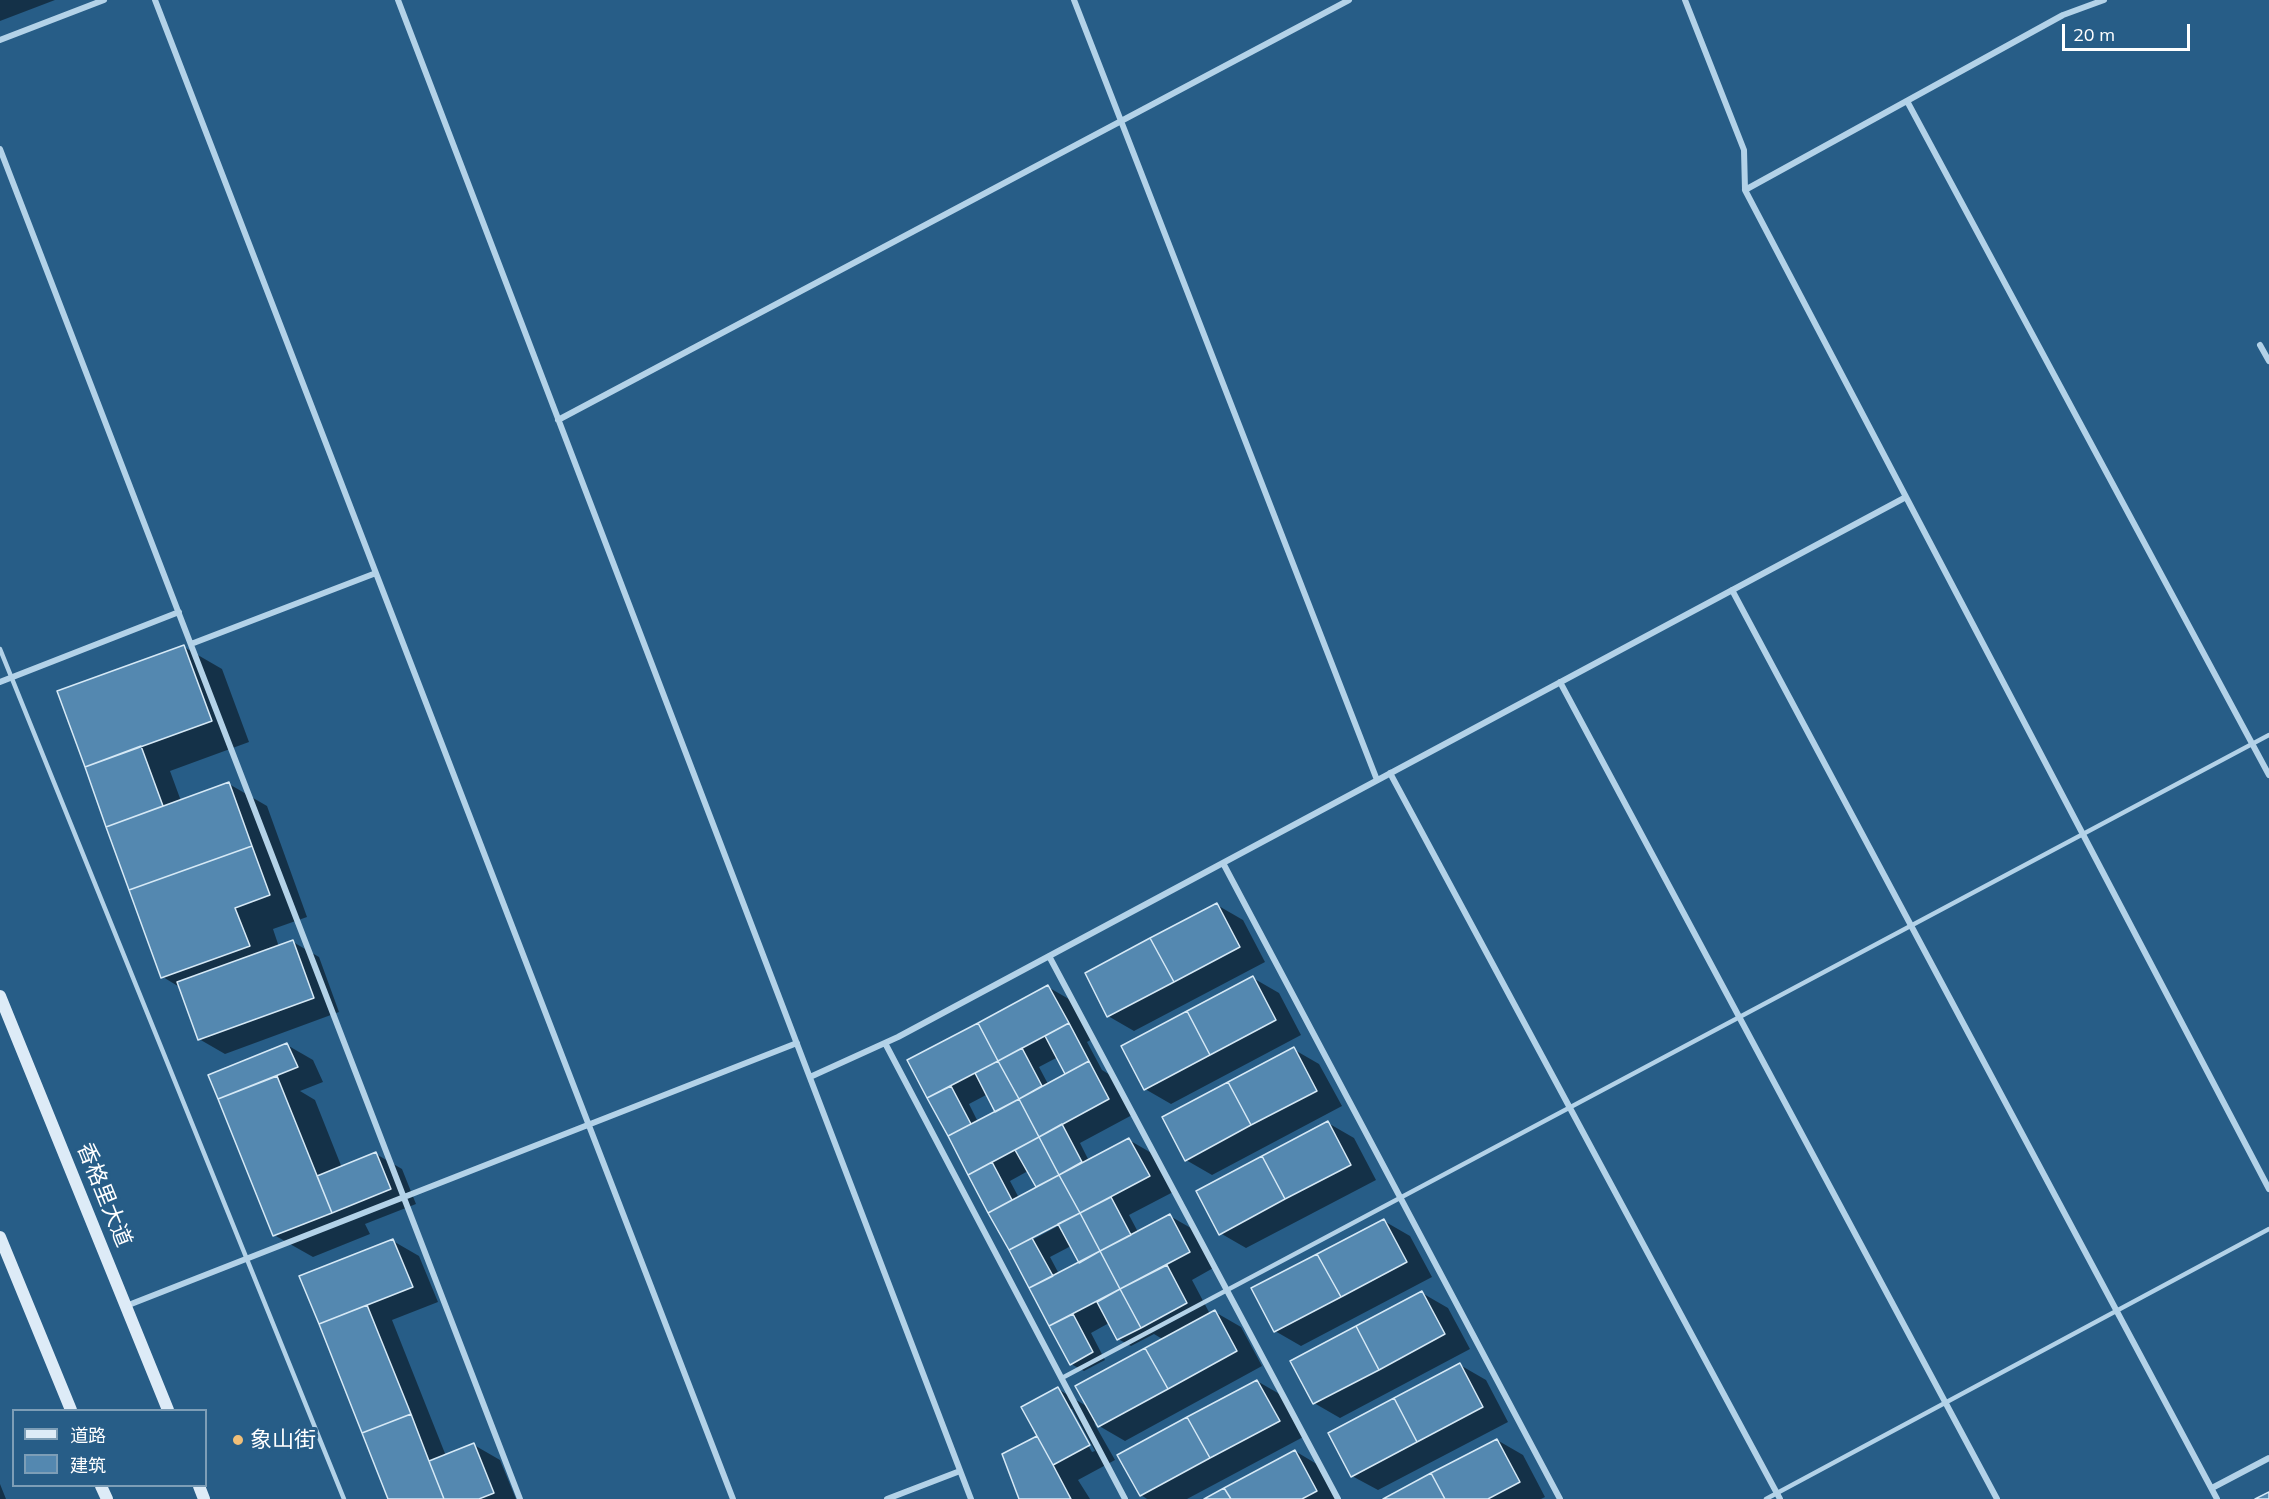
<!DOCTYPE html>
<html>
<head>
<meta charset="utf-8">
<style>
	body { margin:0 }
	#map { position:relative; width:2269px; height:1499px; overflow:hidden; background:#275d87; font-family:Mulish,"Noto Sans SC",sans-serif }
	canvas { display:block }
	.legend { position:absolute; left:12px; top:1409px; width:195px; height:78px; box-sizing:border-box; background:#275d87; border:2px solid #7d9eb7; margin:0; padding:8px 10px; list-style:none; font-size:18px; color:#fff }
	.legend li { display:flex; align-items:center; gap:12px; height:30px }
	.legend b { width:30px; border:2px solid #7d9eb7 }
	.scale { position:absolute; left:2062px; top:24px; width:128px; height:27px; box-sizing:border-box; border:3px solid #fff; border-top:0; padding-left:8px; font-size:18px; line-height:21px; white-space:nowrap; color:#fff; -webkit-text-stroke:4px #275d87; paint-order:stroke }
</style>
</head>
<body>
<div id="map">
<canvas width="2269" height="1499"></canvas>
<ul class="legend">
<li><b style="height:8px;background:#ddebf7"></b>道路</li>
<li><b style="height:16px;background:#5488b0"></b>建筑</li>
</ul>
<div class="scale">20 m</div>
</div>
<script>
const c = document.querySelector('canvas').getContext('2d');
c.lineJoin = 'round';
function paint(path, color) { c.fillStyle = color; c.fill(path, 'evenodd'); }
function strokePath(path, color, width, dash) { c.strokeStyle = color; c.lineWidth = width; c.lineCap = dash ? 'butt' : 'round'; c.setLineDash(dash || []); c.stroke(path); }
function write(font, color, halo, rows, align = 'center') {
  c.font = font + ' Mulish,"Noto Sans SC",sans-serif'; c.lineWidth = 6; c.setLineDash([]); c.textBaseline = 'middle'; c.strokeStyle = halo; c.fillStyle = color; for (const [text, x, y, turn = 0] of rows) {
    c.save(); c.translate(x, y); c.rotate((+turn || 0) * Math.PI / 180); c.textAlign = isNaN(turn) ? turn : align; if (halo) c.strokeText(text, 0, 0); c.fillText(text, 0, 0); c.restore();
  }
}
const shadow = new Path2D(`
	M0 0H55L0 21Z
	M184 647 222 669 249 742 170 771 181 801 229 784 267 806 307 917 273 929 279 947 293 942 319 957 339 1012 225 1054 199 1039 181 988 163 977 59 692Z
	M1217 905 1243 920 1265 962 1134 1031 1108 1016Z
	M1253 978 1279 993 1301 1035 1171 1104 1145 1089Z
	M1048 987 1074 1002 1094 1038 1087 1042 1102 1070 1115 1078 1134 1114 1080 1143 1089 1161 1129 1140 1155 1155 1175 1191 1129 1215 1138 1232 1170 1216 1196 1231 1215 1267 1192 1280 1210 1314 1215 1312 1241 1327 1262 1366 1125 1441 1094 1423 1115 1460 1078 1480 1090 1499H1021L1039 1436 1058 1389 1088 1407 1164 1340 1154 1334 1131 1346 1118 1339 1109 1323 1091 1333 1105 1360 1084 1371 1071 1364 929 1097ZM1058 1057 1067 1075 1048 1084 1039 1067ZM988 1094 997 1112 978 1122 969 1104ZM1028 1171 1039 1187 1019 1198 1010 1181ZM1060 1222V1225L1017 1248 1016 1245ZM1071 1246 1081 1263 1059 1274 1050 1257ZM1068 1409H1072L1095 1451 1092 1452Z
	M287 1045 313 1060 323 1082 300 1091 315 1100 342 1168 376 1154 402 1169 416 1204 365 1224 370 1234 313 1257 274 1235 210 1075Z
	M1293 1049 1319 1064 1342 1106 1212 1175 1186 1160Z
	M1328 1123 1354 1138 1376 1180 1246 1248 1220 1233Z
	M1384 1221 1410 1236 1432 1277 1301 1346 1275 1331 1253 1289Z
	M393 1241 419 1256 438 1302 392 1320 446 1456 474 1445 500 1460 516 1499H390L301 1277Z
	M1422 1293 1448 1308 1470 1349 1340 1418 1314 1403Z
	M1460 1365 1486 1380 1508 1422 1378 1490 1352 1476Z
	M1257 1381 1283 1396 1305 1436 1187 1499H1147L1141 1495Z
	M1497 1440 1523 1455 1545 1497 1541 1499H1387Z
	M1295 1451 1320 1466 1338 1499H1208Z
	M0 1484 6 1499H0Z`);
const building = new Path2D(`
	M184 645 212 721 85 767 57 691Z
	M141 746 163 806 106 827 85 767Z
	M229 782 252 846 129 890 106 827Z
	M252 846 270 895 235 908 250 946 161 978 129 890Z
	M1217 903 1240 947 1174 982 1150 938Z
	M1150 938 1174 982 1107 1017 1085 973Z
	M293 940 314 998 198 1040 177 982Z
	M1253 976 1276 1020 1210 1055 1187 1011Z
	M1048 985 1069 1023 998 1061 978 1023Z
	M1187 1011 1210 1055 1144 1090 1121 1046Z
	M978 1023 998 1061 927 1098 907 1060Z
	M1069 1023 1089 1061 1065 1074 1045 1036Z
	M287 1043 298 1067 218 1099 208 1075Z
	M1294 1047 1317 1091 1251 1125 1228 1082Z
	M1022 1048 1042 1086 1019 1099 998 1061Z
	M998 1061 1019 1099 995 1112 975 1073Z
	M1089 1061 1109 1099 1039 1137 1019 1099Z
	M277 1076 332 1213 273 1236 218 1099Z
	M1228 1082 1251 1125 1185 1161 1162 1117Z
	M951 1086 971 1124 948 1136 927 1098Z
	M1019 1099 1039 1137 968 1175 948 1136Z
	M1328 1121 1351 1165 1285 1199 1262 1156Z
	M1062 1124 1082 1162 1059 1175 1039 1137Z
	M1039 1137 1059 1175 1036 1187 1015 1150Z
	M1129 1138 1150 1176 1080 1213 1059 1175Z
	M376 1152 391 1189 332 1213 317 1176Z
	M1262 1156 1285 1199 1219 1235 1196 1191Z
	M992 1162 1012 1200 988 1213 968 1175Z
	M1059 1175 1080 1213 1009 1250 988 1213Z
	M1111 1197 1131 1235 1100 1251 1080 1213Z
	M1080 1213 1100 1251 1079 1263 1058 1224Z
	M1170 1214 1190 1252 1120 1289 1100 1251Z
	M1384 1219 1407 1262 1341 1297 1317 1254Z
	M1032 1238 1053 1276 1029 1288 1009 1250Z
	M393 1239 413 1287 319 1324 299 1276Z
	M1100 1251 1120 1289 1049 1326 1029 1288Z
	M1317 1254 1341 1297 1274 1332 1251 1288Z
	M1167 1265 1187 1303 1141 1328 1120 1289Z
	M1120 1289 1141 1328 1117 1340 1097 1302Z
	M1422 1291 1445 1334 1379 1370 1356 1326Z
	M367 1305 411 1414 362 1433 319 1324Z
	M1215 1310 1237 1351 1168 1389 1145 1348Z
	M1073 1314 1093 1352 1070 1365 1049 1326Z
	M1356 1326 1379 1370 1313 1404 1290 1361Z
	M1145 1348 1168 1389 1098 1427 1075 1386Z
	M1460 1363 1483 1407 1417 1442 1394 1398Z
	M1257 1380 1280 1421 1210 1458 1187 1417Z
	M1058 1387 1090 1445 1053 1465 1021 1407Z
	M1394 1398 1417 1442 1351 1477 1328 1433Z
	M411 1414 429 1461 444 1499H388L362 1433Z
	M1187 1417 1210 1458 1140 1496 1117 1455Z
	M1037 1436 1053 1465 1071 1499H1019L1002 1454Z
	M1497 1439 1520 1482 1488 1499H1445L1431 1473Z
	M474 1443 494 1493 479 1499H444L429 1461Z
	M1295 1450 1317 1491 1302 1499H1231L1224 1488Z
	M1431 1473 1445 1499H1383Z
	M1224 1488 1231 1499H1204Z
	M2269 1492V1499H2255Z`);
const service = new Path2D(`
	M0 649 344 1499
	M1062 1378 2269 735
	M1766 1499 2269 1229`);
const minor = new Path2D(`
	M155 0 733 1499
	M398 0 971 1499
	M1074 0 1377 780
	M1685 0 1744 150 1745 190 2269 1189
	M0 40 104 0
	M1907 101 2269 775
	M0 149 520 1499
	M1745 190 2063 15 2104 0
	M2260 345 2269 361
	M558 420 1349 0
	M1732 590 2217 1499
	M191 644 376 573
	M0 682 179 612
	M1560 682 1997 1499
	M1390 773 1780 1499
	M1223 863 1560 1499
	M1049 956 1338 1499
	M885 1043 1125 1499
	M810 1077 898 1037 1906 497
	M126 1306 797 1043
	M2212 1488 2269 1458
	M887 1499 960 1471`);
const secondary = new Path2D(`
	M0 996 168 1410
	M0 1237 71 1410
	M101 1486 107 1499
	M199 1486 204 1499`);
const markers = [
	[238,1440,6,"#f1bf78"]
];
const streetNames = [
	["香格里大道",104,1195,68]
];
const poiNames = [
	["象山街",250,1440]
];
paint(shadow, '#0007');
paint(building, '#5488b0');
strokePath(building, '#d6e9f6', 1.5);
strokePath(service, '#b3d2e8', 4.5);
strokePath(minor, '#b3d2e8', 6);
strokePath(secondary, '#ddebf7', 12);
for (const [x, y, r, color] of markers) { const dot = new Path2D(); dot.arc(x, y, r, 0, 2 * Math.PI); c.fillStyle = color; c.fill(dot); strokePath(dot, '#275d87', 2); }
write('22px', '#fff', '#275d87', streetNames);
write('22px', '#fff', '#275d87', poiNames, 'left');
</script>
</body>
</html>
